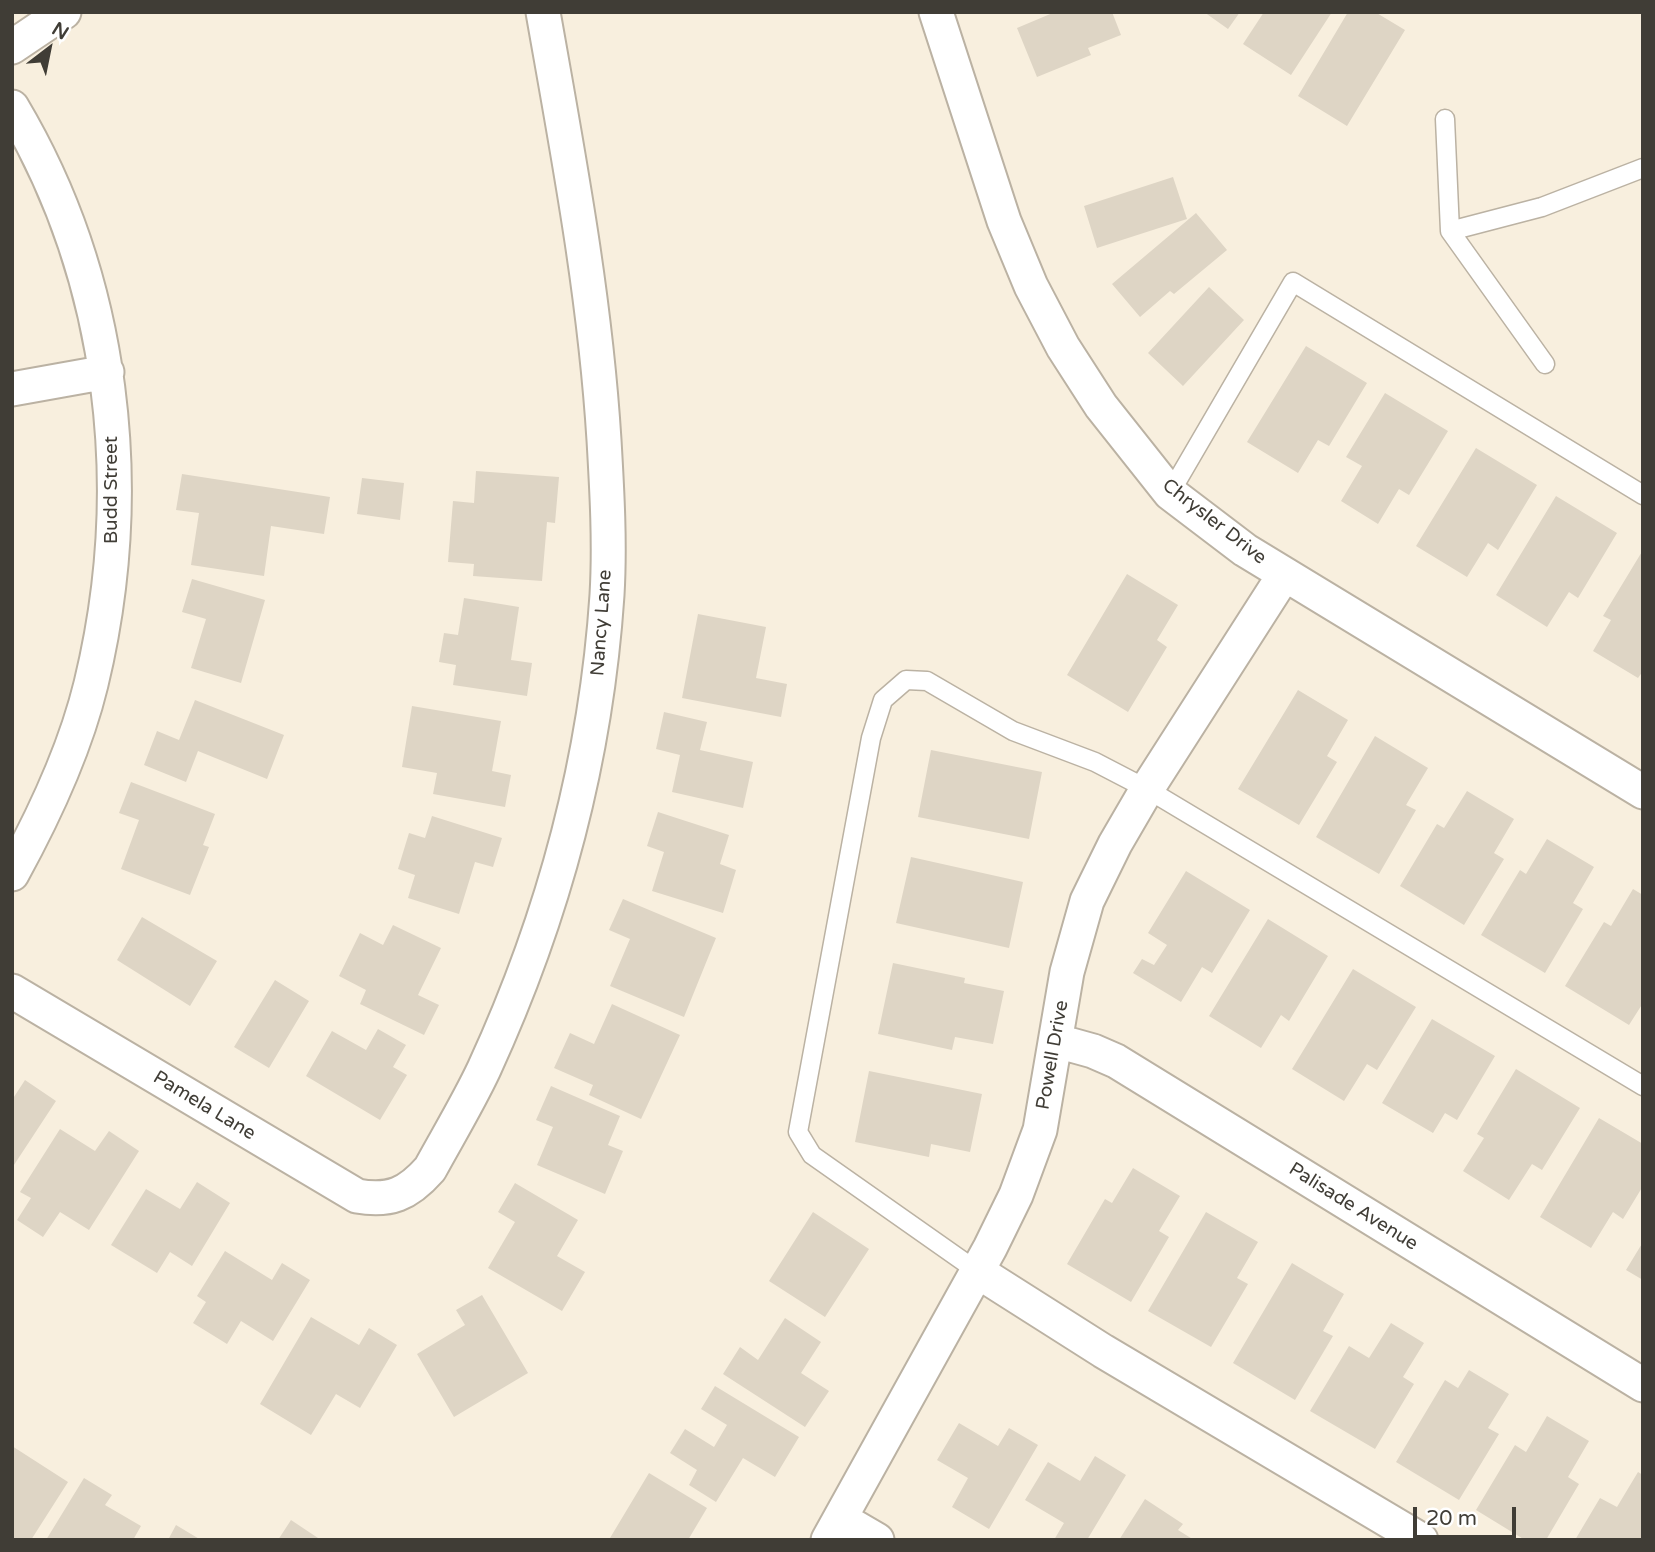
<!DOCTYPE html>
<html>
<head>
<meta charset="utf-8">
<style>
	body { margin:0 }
	#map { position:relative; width:1655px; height:1552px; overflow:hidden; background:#f8efde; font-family:"Varela Round",sans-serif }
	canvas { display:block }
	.frame { position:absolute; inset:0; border:14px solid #403d36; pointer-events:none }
	.north { position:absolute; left:14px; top:14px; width:70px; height:70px; -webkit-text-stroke:5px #fff; paint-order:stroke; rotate:32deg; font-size:19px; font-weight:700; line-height:28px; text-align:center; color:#403d36 }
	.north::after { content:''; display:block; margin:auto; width:24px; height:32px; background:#403d36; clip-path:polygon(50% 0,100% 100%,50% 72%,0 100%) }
	.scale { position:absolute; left:1413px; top:1507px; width:103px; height:32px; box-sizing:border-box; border:4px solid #403d36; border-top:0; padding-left:9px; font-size:21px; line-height:24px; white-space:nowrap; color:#403d36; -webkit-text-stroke:5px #fff; paint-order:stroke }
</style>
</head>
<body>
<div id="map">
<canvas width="1655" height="1552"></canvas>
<div class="frame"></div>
<div class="north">N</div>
<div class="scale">20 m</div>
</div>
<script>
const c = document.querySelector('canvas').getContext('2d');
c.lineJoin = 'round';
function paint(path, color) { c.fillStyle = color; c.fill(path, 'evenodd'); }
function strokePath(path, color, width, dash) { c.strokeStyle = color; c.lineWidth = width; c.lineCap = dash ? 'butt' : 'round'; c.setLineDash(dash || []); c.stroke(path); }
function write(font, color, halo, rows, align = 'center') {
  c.font = font + ' "Varela Round",sans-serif'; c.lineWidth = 6; c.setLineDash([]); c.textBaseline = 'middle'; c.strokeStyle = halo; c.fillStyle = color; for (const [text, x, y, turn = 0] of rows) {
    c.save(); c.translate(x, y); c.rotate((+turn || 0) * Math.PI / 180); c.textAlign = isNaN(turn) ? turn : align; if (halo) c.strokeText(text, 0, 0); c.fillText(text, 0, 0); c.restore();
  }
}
const building = new Path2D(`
	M1055 12H1112L1121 35 1088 48 1091 55 1037 77 1017 28Z
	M1204 12H1240L1228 29Z
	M1264 12H1332L1291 75 1243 44Z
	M1348 12H1375L1405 30 1347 126 1298 96Z
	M1173 177 1187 219 1097 248 1084 206Z
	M1196 213 1227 250 1174 294 1170 291 1140 317 1112 284Z
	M1209 287 1244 320 1183 386 1148 353Z
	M1306 346 1367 383 1329 446 1318 440 1298 473 1247 442Z
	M1385 393 1448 431 1409 495 1399 489 1378 524 1341 501 1362 466 1346 457Z
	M1476 448 1537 485 1498 550 1488 543 1467 577 1416 546Z
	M476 471 559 477 555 523 547 522 542 581 473 576 474 564 448 562 453 501 474 503Z
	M182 474 330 497 324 534 271 526 264 576 191 565 199 513 176 510Z
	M362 478 404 483 400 520 357 514Z
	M1556 496 1617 533 1578 598 1569 592 1547 627 1496 595Z
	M1643 550V671L1638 678 1593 651 1611 620 1603 616Z
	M1127 574 1178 605 1157 640 1167 647 1128 712 1067 675Z
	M192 579 265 600 241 683 191 668 206 619 182 612Z
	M464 598 519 607 511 660 532 663 527 696 453 685 456 665 439 662 444 633 458 635Z
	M698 614 766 627 756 678 787 684 781 717 682 698Z
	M1298 690 1348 720 1327 756 1337 762 1299 825 1238 789Z
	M195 700 284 735 267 779 198 751 186 782 144 765 157 731 179 740Z
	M412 706 501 721 492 771 511 775 505 807 433 794 437 773 402 767Z
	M664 712 707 722 700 750 753 762 743 808 672 792 680 755 656 749Z
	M1375 736 1428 768 1406 805 1416 810 1379 874 1316 837Z
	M931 750 1042 772 1029 839 918 817Z
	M131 782 215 814 203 845 209 847 190 895 121 869 139 820 119 813Z
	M1467 791 1514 819 1494 853 1504 859 1464 925 1400 886 1437 824 1444 828Z
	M658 812 729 835 720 864 736 870 723 913 652 891 664 852 647 846Z
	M432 816 502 838 493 867 475 862 459 914 408 898 415 875 398 869 409 833 425 838Z
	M1547 839 1594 867 1573 903 1583 909 1545 973 1481 935 1520 870 1526 874Z
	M911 857 1023 882 1009 948 896 923Z
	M1186 871 1250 910 1212 973 1202 967 1181 1002 1133 973 1142 959 1154 965 1167 945 1148 933Z
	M1633 889 1643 895V1003L1629 1025 1565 986 1604 922 1611 926Z
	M623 899 716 938 684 1017 610 986 630 939 609 930Z
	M142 917 217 961 190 1006 117 960Z
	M1268 919 1328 956 1289 1021 1281 1015 1261 1048 1209 1016Z
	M393 925 441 948 418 995 439 1005 424 1035 360 1004 366 990 339 976 360 933 383 945Z
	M893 963 965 978 964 983 1004 991 993 1044 955 1037 952 1050 878 1034Z
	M1353 969 1416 1007 1377 1070 1367 1064 1344 1101 1292 1069Z
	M275 980 309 1001 269 1068 234 1047Z
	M612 1004 680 1035 641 1119 589 1095 593 1085 554 1068 570 1033 594 1044Z
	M1432 1019 1495 1056 1457 1120 1445 1113 1433 1133 1382 1103Z
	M378 1029 406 1045 393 1067 407 1075 380 1120 306 1076 332 1031 366 1050Z
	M1516 1069 1580 1108 1542 1170 1532 1164 1509 1200 1463 1171 1484 1138 1477 1134Z
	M869 1071 982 1094 970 1152 931 1144 929 1157 855 1142Z
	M25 1080 56 1101 12 1168V1100Z
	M551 1086 620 1116 608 1145 623 1151 605 1194 537 1165 553 1127 536 1120Z
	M1599 1118 1643 1144V1186L1623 1219 1613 1212 1591 1248 1540 1217Z
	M60 1129 95 1151 109 1131 139 1151 89 1230 60 1212 43 1237 17 1220 31 1198 20 1192Z
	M1133 1168 1180 1196 1159 1231 1169 1237 1131 1302 1067 1264 1105 1199 1112 1203Z
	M197 1182 230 1203 192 1266 170 1252 157 1273 111 1245 146 1189 180 1209Z
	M515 1183 578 1220 557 1256 585 1272 562 1311 488 1268 515 1222 498 1212Z
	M813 1212 869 1249 825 1317 769 1281Z
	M1206 1212 1258 1242 1237 1278 1248 1284 1211 1347 1148 1311Z
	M1643 1242V1280L1626 1270Z
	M225 1251 272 1280 282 1263 310 1280 273 1341 241 1321 227 1344 193 1323 206 1302 197 1296Z
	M1292 1263 1344 1294 1323 1331 1333 1336 1295 1400 1233 1363Z
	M482 1295 528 1373 454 1417 417 1354 465 1325 456 1310Z
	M311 1317 359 1345 369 1328 397 1345 360 1408 336 1394 311 1435 260 1404Z
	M785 1318 821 1342 801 1373 829 1391 805 1427 723 1374 740 1347 758 1360Z
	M1391 1323 1424 1343 1403 1377 1414 1384 1375 1449 1310 1411 1349 1346 1369 1358Z
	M1469 1370 1509 1394 1488 1428 1499 1434 1459 1500 1396 1462 1445 1380 1458 1388Z
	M715 1386 799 1437 775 1477 743 1458 716 1502 689 1485 697 1470 670 1453 685 1429 714 1447 727 1425 701 1409Z
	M1547 1416 1589 1441 1568 1477 1579 1484 1546 1540H1525L1476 1510 1515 1445 1526 1452Z
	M959 1423 998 1446 1009 1428 1038 1445 989 1529 952 1507 968 1478 937 1460Z
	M12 1446 68 1482 31 1540H12Z
	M1095 1456 1126 1475 1087 1540H1054L1064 1523 1025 1500 1048 1462 1080 1481Z
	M1638 1472 1643 1475V1540H1575L1600 1498 1617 1507Z
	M649 1473 707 1508 688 1540H613L610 1538Z
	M84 1478 112 1495 105 1505 141 1526 133 1540H46Z
	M1145 1499 1183 1524 1178 1530 1194 1540H1119Z
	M291 1520 321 1540H278Z
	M176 1525 201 1540H168Z`);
const lane = new Path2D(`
	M1445 119 1450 231 1542 207 1643 168
	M1450 231 1545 364
	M1170 493 1293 282 1643 495
	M977 1271 812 1155 798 1132 871 738 883 700 906 680 927 681 1013 731 1095 762 1147 789 1643 1086`);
const street = new Path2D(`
	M936 12 1004 221 1031 286 1063 347 1101 406 1170 493 1245 550 1643 792
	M12 47 64 12
	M12 107C115 280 138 490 91 684 75 750 45 814 12 874
	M12 389 107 372
	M12 991 357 1196C390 1202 408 1194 430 1169 448 1136 468 1103 484 1069 553 919 596 760 607 595 610 544 607 491 604 440 595 295 568 154 543 12
	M1057 1041 1093 1051 1116 1061 1643 1385
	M977 1271 1103 1351 1421 1540
	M841 1519 877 1540
	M828 1540 990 1248 1016 1195 1040 1130 1067 972 1087 901 1115 844 1147 789 1284 575`);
const streetNames = [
	["Budd Street",112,490,-90],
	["Chrysler Drive",1214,522,38],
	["Nancy Lane",602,623,-86],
	["Powell Drive",1053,1055,-80],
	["Pamela Lane",204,1106,31],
	["Palisade Avenue",1353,1207,32]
];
paint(building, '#ded5c5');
strokePath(lane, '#bbb2a3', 21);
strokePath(street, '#bbb2a3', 37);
strokePath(lane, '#fff', 18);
strokePath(street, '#fff', 33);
write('19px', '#403d36', '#fff', streetNames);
</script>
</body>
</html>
